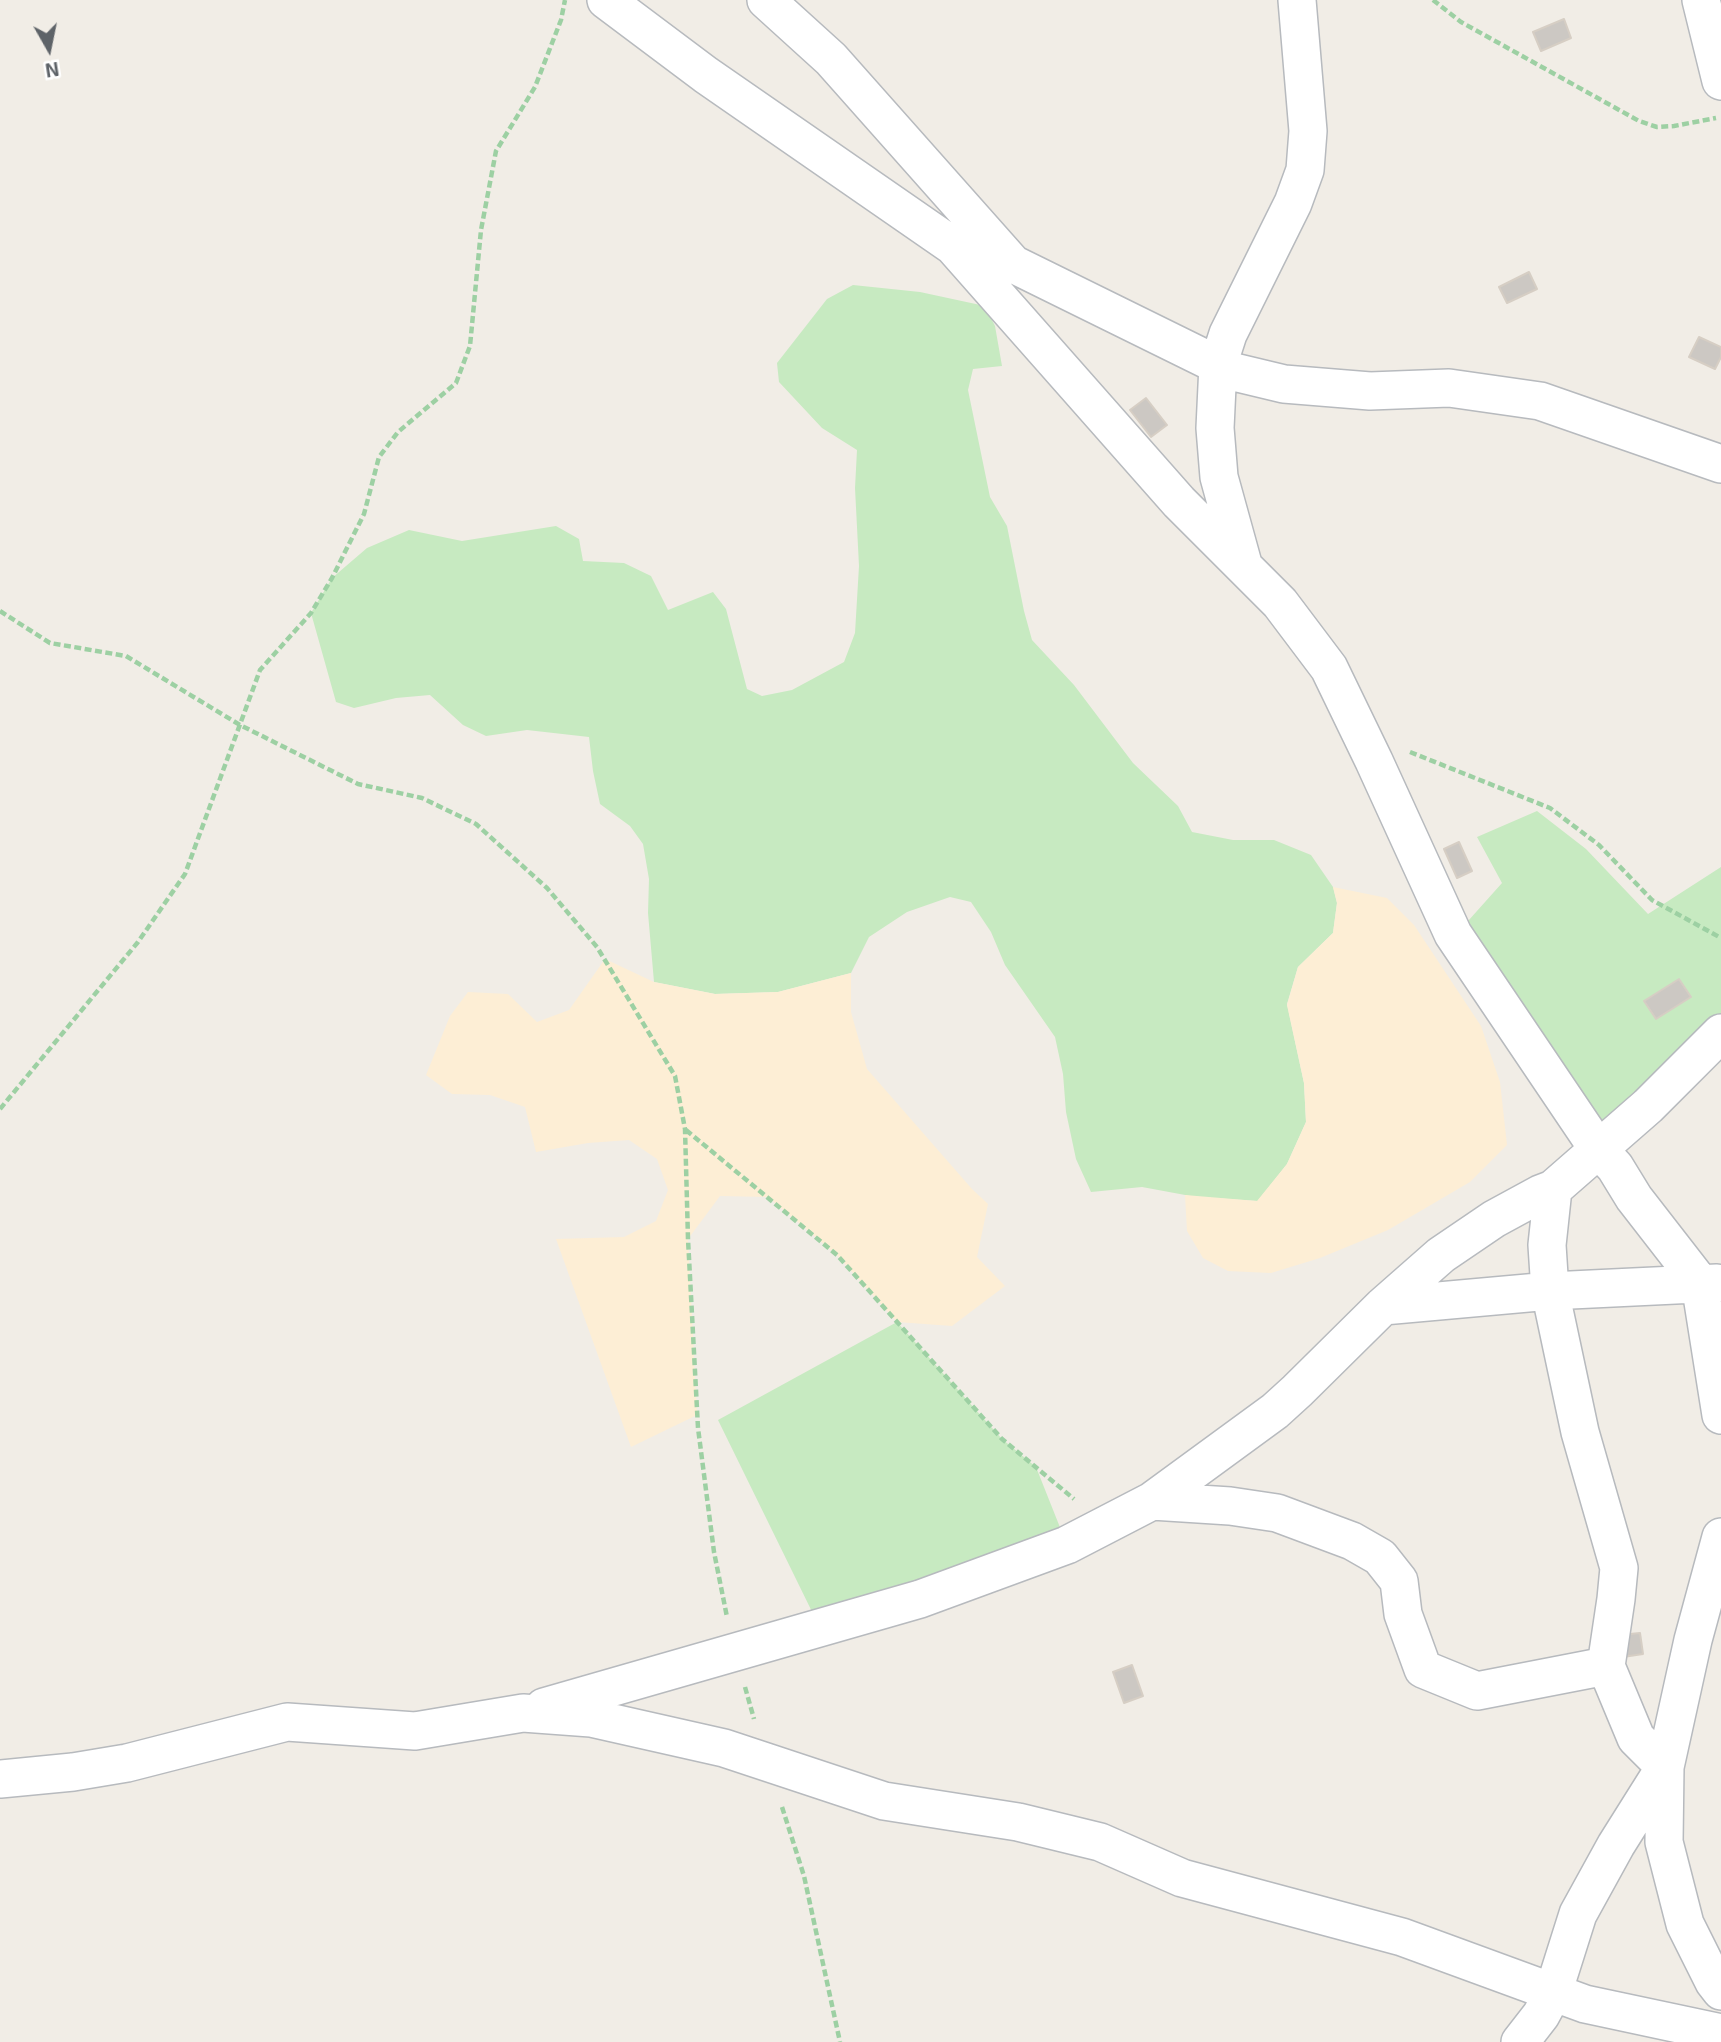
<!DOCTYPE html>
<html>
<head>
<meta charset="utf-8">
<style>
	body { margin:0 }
	#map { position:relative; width:1721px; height:2042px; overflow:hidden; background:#f1ede6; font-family:"Exo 2",sans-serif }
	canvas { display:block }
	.north { position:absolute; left:14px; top:14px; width:70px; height:70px; -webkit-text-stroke:5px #fff; paint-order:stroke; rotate:171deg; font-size:19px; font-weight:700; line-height:28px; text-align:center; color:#5e6368 }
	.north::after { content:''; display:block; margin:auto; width:24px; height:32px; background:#5e6368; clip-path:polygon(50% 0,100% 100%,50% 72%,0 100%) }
</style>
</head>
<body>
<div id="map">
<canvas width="1721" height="2042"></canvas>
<div class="north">N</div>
</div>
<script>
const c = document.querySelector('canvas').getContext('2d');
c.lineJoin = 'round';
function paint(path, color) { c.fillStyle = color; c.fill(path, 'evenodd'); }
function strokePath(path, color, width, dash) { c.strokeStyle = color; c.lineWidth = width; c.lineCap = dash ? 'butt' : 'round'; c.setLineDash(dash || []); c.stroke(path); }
const green = new Path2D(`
	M853 285 920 292 985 306 995 326 1002 366 973 369 968 390 990 497 1007 526 1024 611 1032 640 1074 685 1133 763 1178 806 1192 832 1233 840H1274L1311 855 1333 887 1337 903 1333 933 1298 967 1287 1004 1304 1083 1306 1122 1287 1164 1258 1201 1196 1197 1142 1187 1091 1192 1076 1159 1066 1112 1063 1074 1055 1037 1005 965 991 932 971 902 950 897 907 912 869 937 851 973 778 992 715 994 654 982 648 913 649 879 643 844 630 826 600 804 593 771 589 737 527 730 486 736 463 725 430 695 396 698 354 708 336 702 311 613 332 578 367 548 409 530 462 541 556 526 579 539 583 561 624 563 651 576 668 610 713 592 726 609 747 689 762 696 792 690 844 662 855 633 859 566 855 488 857 450 822 428 779 382 777 363 827 299Z
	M1537 811 1586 849 1648 914 1721 867V1035L1599 1142 1460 930 1502 883 1477 837Z
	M897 1322 1002 1439 1036 1467 1067 1545 820 1628 718 1420Z`);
const sand = new Path2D(`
	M1333 887 1387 898 1414 925 1481 1026 1500 1082 1507 1145 1470 1182 1388 1230 1320 1258 1271 1273 1228 1271 1203 1258 1187 1231 1185 1195 1257 1201 1287 1164 1306 1122 1304 1083 1287 1005 1298 967 1333 933 1337 903Z
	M605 959 654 982 715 994 778 992 851 973V1012L867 1069 972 1189 988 1204 977 1257 1005 1286 952 1326 897 1322 837 1255 768 1197 720 1196 688 1239 697 1415 631 1447 556 1239 624 1237 656 1221 668 1190 657 1159 629 1140 588 1143 536 1152 525 1107 490 1095 452 1094 426 1075 450 1016 468 992 508 994 537 1022 569 1010Z`);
const building = new Path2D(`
	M1564 19 1571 38 1541 51 1533 32Z
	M1529 272 1537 289 1507 303 1499 287Z
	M1699 337 1721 347V357L1715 369 1689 357Z
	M1146 398 1167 425 1151 437 1130 410Z
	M1459 842 1472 871 1457 878 1444 849Z
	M1679 979 1691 997 1656 1019 1644 1001Z
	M1640 1633 1643 1654 1623 1657 1620 1635Z
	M1132 1665 1143 1696 1124 1703 1113 1672Z`);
const path = new Path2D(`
	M1433 0 1461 22 1639 121 1657 127 1674 126 1716 118
	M0 611 50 643 126 656 240 725 358 784 422 798 476 824 547 888 597 947 675 1076 685 1129 688 1239 698 1428 714 1552 727 1617
	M1410 752 1550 808 1599 845 1652 900 1721 938
	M0 1109 138 942 185 874 260 670 311 613 332 578 364 514 379 457 398 432 456 383 470 346 481 230 496 151 535 87 561 20 565 0
	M686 1130 837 1255 1002 1439 1074 1499
	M745 1687 754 1719
	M782 1807 804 1876 840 2042`);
const minor = new Path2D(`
	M606 0 706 75 953 246 1013 264 1218 365 1234 372 1284 384 1370 391 1449 388 1540 401 1721 464
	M766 0 831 59 1013 264
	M1701 0 1721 81
	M953 246 1179 502 1280 603 1329 668 1374 761 1453 934 1598 1149 1615 1167 1634 1198 1700 1283 1721 1415
	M1243 564 1219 477 1215 428 1218 365 1228 334 1293 203 1305 170 1308 131 1297 0
	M1383 1306 1550 1291 1717 1283
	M1152 1501 1230 1506 1277 1513 1352 1541 1380 1557 1399 1581 1403 1614 1423 1669 1477 1691 1606 1666
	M1721 1537 1693 1640 1665 1767 1664 1842 1685 1924 1714 1982 1721 1991
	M544 1707 920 1599 1067 1545 1152 1501 1275 1411 1297 1391 1383 1306 1441 1255 1494 1219 1540 1194 1553 1189 1648 1106 1721 1033
	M0 1779 73 1772 127 1763 287 1722 415 1731 523 1713 591 1718 724 1748 884 1801 1018 1822 1100 1842 1182 1878 1402 1937 1585 2004 1721 2033
	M1520 2042 1541 2015 1553 1993 1578 1914 1616 1845 1665 1767 1636 1738 1606 1666 1616 1599 1619 1568 1580 1432 1550 1291 1547 1245 1553 1189`);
paint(green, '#c7eac1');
paint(sand, '#fdeed5');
paint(building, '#ccc8c3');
strokePath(building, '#d6cec4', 2);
strokePath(minor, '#b7babe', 40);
strokePath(path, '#9dd0a3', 4.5, [7, 3.5]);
strokePath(minor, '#fff', 37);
</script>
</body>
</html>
